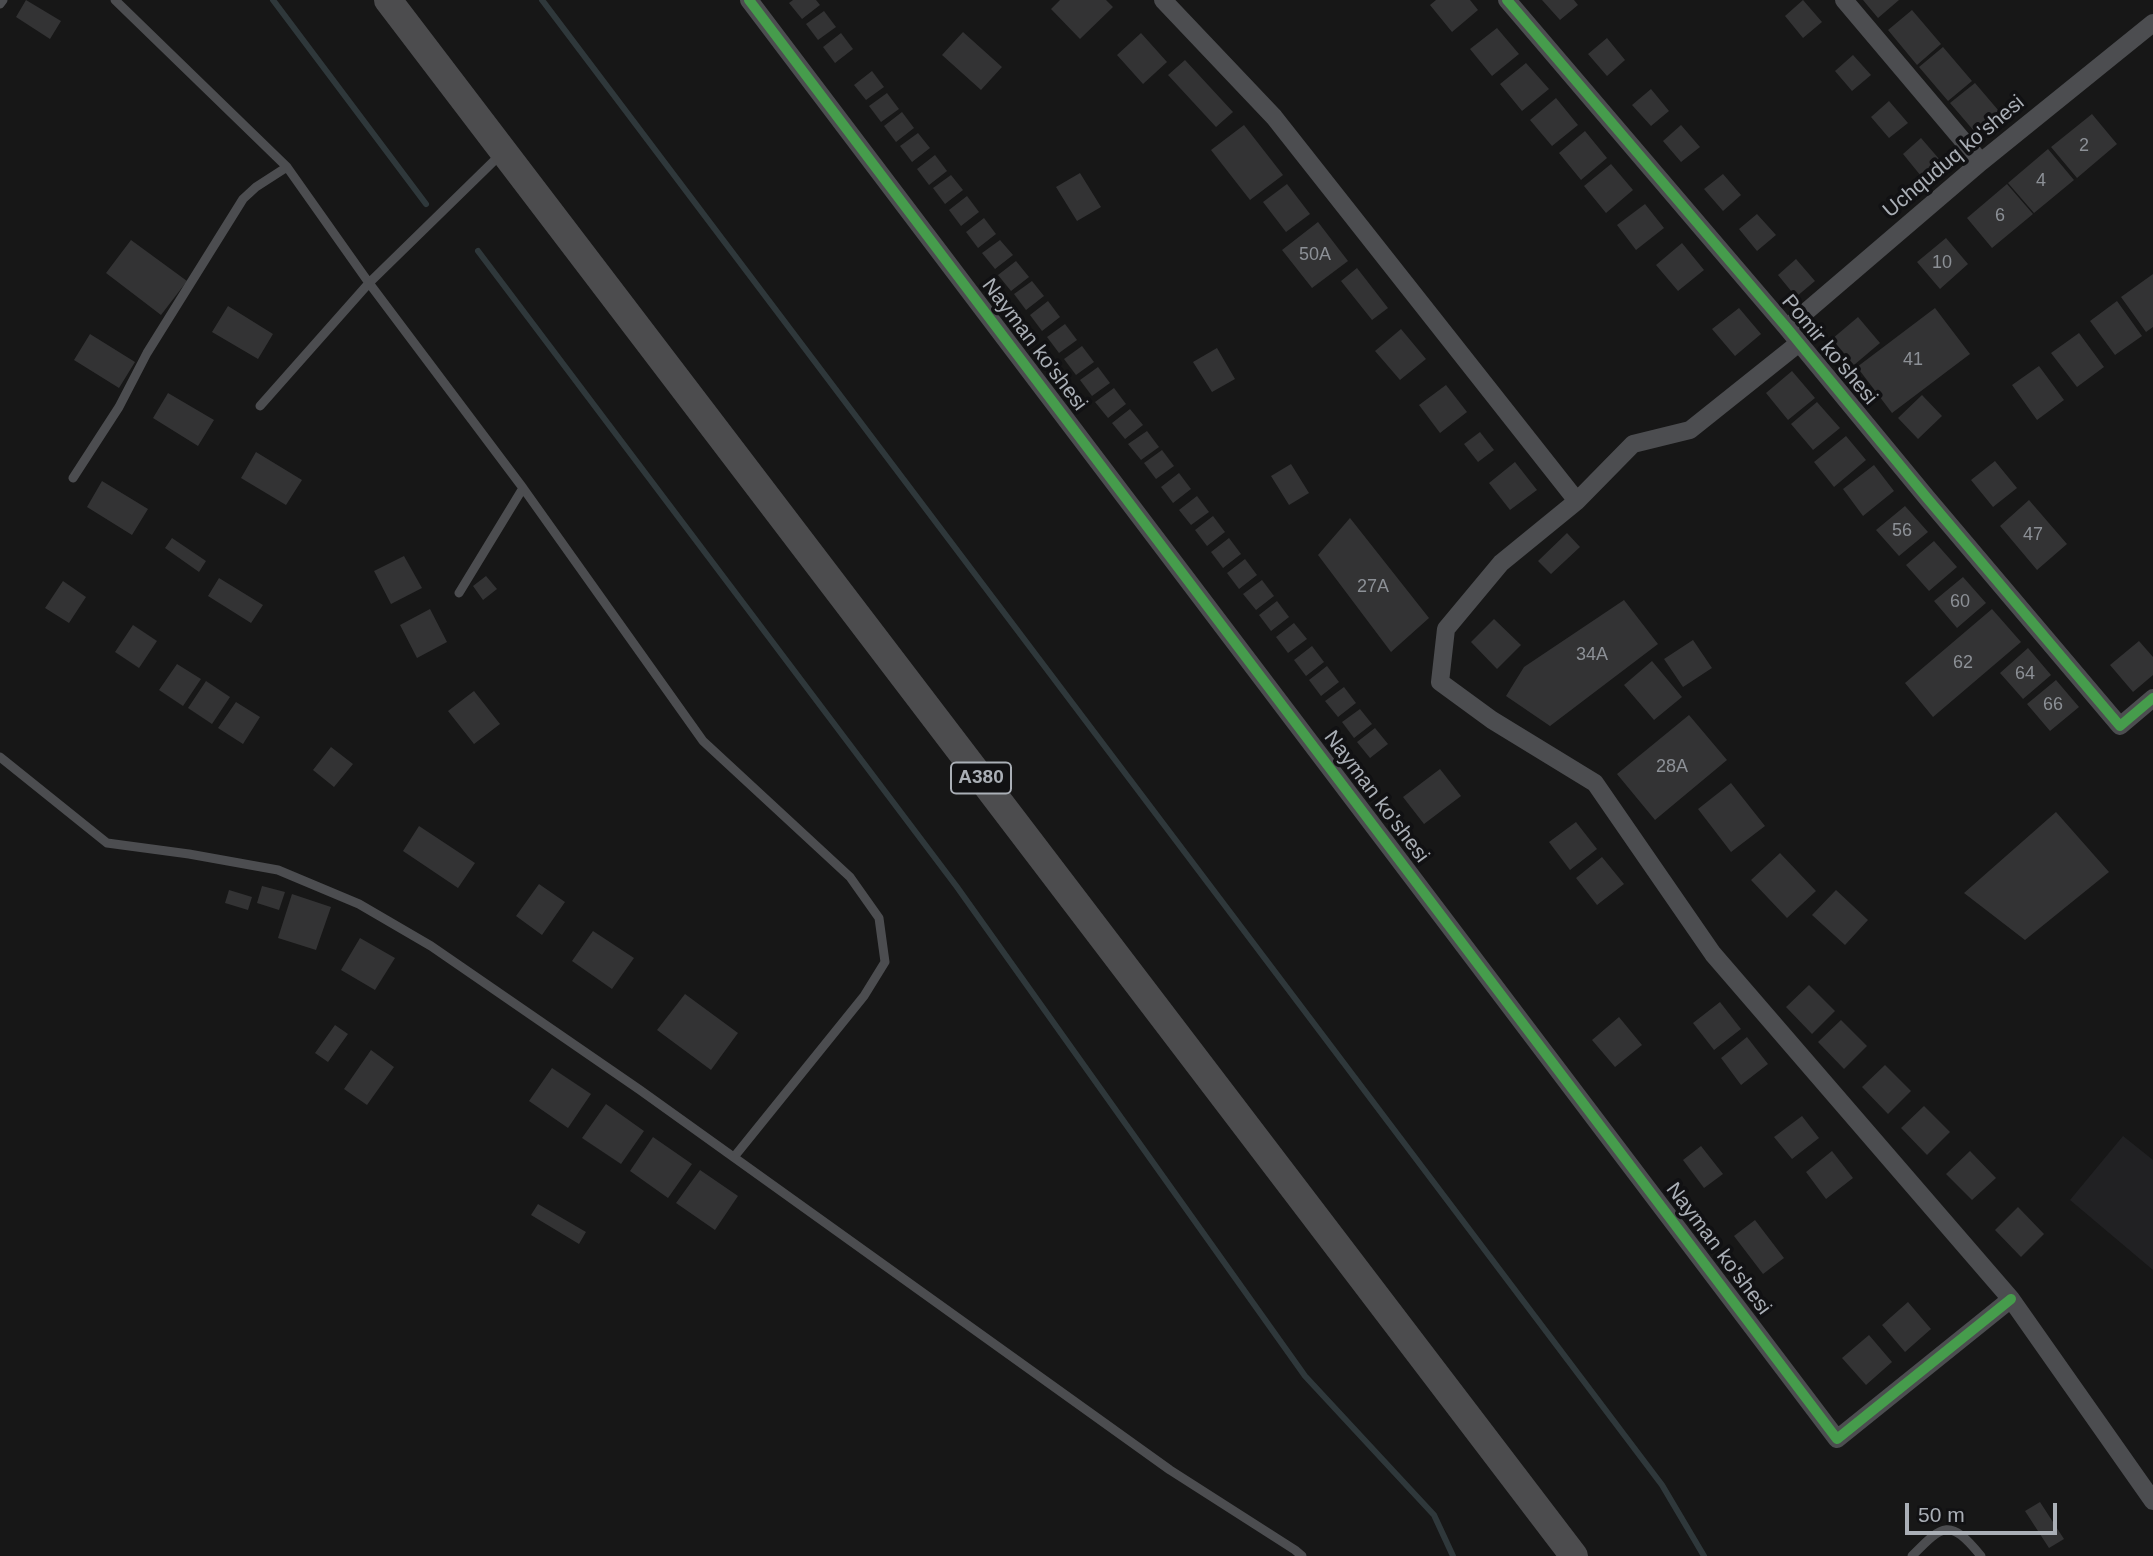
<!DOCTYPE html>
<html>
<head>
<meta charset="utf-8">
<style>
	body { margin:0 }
	#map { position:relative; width:2153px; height:1556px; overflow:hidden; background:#171717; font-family:Arial,sans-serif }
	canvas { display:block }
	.scale { position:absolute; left:1905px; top:1503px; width:152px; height:32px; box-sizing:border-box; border:4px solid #aaafb6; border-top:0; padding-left:9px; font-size:21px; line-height:24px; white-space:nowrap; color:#aaafb6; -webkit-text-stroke:5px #111113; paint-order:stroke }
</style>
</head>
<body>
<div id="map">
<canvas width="2153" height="1556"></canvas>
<div class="scale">50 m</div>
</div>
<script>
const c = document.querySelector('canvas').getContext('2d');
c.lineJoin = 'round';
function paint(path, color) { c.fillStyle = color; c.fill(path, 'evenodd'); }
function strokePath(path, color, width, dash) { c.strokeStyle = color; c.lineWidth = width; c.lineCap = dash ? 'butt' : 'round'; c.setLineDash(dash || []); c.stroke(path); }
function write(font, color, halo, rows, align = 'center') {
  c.font = font + ' Arial,sans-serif'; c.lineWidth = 7; c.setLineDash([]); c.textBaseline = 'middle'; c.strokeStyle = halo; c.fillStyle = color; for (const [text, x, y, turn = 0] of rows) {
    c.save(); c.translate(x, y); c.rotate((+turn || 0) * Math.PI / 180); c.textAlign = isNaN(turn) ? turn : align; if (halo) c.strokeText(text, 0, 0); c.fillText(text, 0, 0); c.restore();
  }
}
const built = new Path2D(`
	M2123 1136 2153 1160V1270L2070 1200Z`);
const stream = new Path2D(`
	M273 0 426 204
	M542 0 1662 1485 1704 1556
	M478 251 957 887 1305 1376 1434 1515 1453 1556`);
const building = new Path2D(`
	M26 0 61 21 50 39 16 17Z
	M793 0H816L820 5 802 19 789 3Z
	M1060 0H1106L1113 7 1080 39 1051 9Z
	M1436 0H1470L1478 10 1452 32 1430 5Z
	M1542 0H1574L1578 5 1560 20Z
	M1803 0 1822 22 1803 38 1785 16Z
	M1863 0H1899L1878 18Z
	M1912 10 1941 44 1917 65 1888 30Z
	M824 11 836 27 818 40 806 24Z
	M1497 28 1519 54 1492 76 1470 49Z
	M963 32 1002 67 981 90 942 55Z
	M841 33 853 49 835 63 823 47Z
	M1141 33 1167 62 1143 84 1117 55Z
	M1607 38 1625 60 1607 76 1588 54Z
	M1943 47 1972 81 1948 101 1919 67Z
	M1853 55 1871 75 1852 91 1835 71Z
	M1185 60 1233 112 1216 127 1168 75Z
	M1526 63 1549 89 1522 111 1500 84Z
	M872 71 884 87 866 100 854 85Z
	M1975 83 2004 117 1980 138 1950 103Z
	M1651 89 1669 111 1651 126 1632 105Z
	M887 93 899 109 881 122 869 106Z
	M1556 98 1578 125 1552 146 1530 120Z
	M1889 101 1908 123 1889 138 1871 117Z
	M902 112 914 128 896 142 884 126Z
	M2092 114 2117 144 2077 178 2051 147Z
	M1244 125 1283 175 1250 200 1211 150Z
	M1681 125 1700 147 1681 162 1663 141Z
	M1585 131 1607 158 1581 180 1559 153Z
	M918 133 930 148 912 162 900 146Z
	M1921 138 1940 160 1921 176 1903 154Z
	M2048 149 2074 180 2034 213 2008 183Z
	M935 155 947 171 929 185 917 169Z
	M1611 164 1633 190 1606 213 1584 186Z
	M1080 173 1101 207 1077 221 1056 187Z
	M1723 174 1741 195 1723 211 1704 189Z
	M951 175 963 190 945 204 933 188Z
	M1287 184 1310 214 1286 232 1263 202Z
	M2007 184 2033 214 1992 248 1967 218Z
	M967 196 979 212 961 226 949 210Z
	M1645 204 1664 228 1636 250 1617 225Z
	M1757 214 1776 235 1757 251 1739 229Z
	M984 218 996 234 978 248 966 232Z
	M1318 222 1348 261 1312 288 1282 250Z
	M1946 238 1968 264 1940 289 1917 262Z
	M131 240 187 281 161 315 106 273Z
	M1000 240 1013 255 995 269 982 253Z
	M1682 243 1704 270 1678 291 1656 265Z
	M1796 259 1815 281 1796 297 1778 275Z
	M1016 261 1029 277 1011 291 998 275Z
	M1357 268 1388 308 1372 320 1341 281Z
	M2153 274V327L2146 332 2121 297Z
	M1032 281 1044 296 1026 310 1014 294Z
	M1048 301 1060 317 1042 331 1030 315Z
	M2117 301 2142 336 2115 355 2090 321Z
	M228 306 273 334 258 359 212 332Z
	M1739 308 1761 334 1735 356 1712 329Z
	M1935 308 1970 354 1892 413 1857 367Z
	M1858 317 1880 343 1854 365 1832 339Z
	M1065 324 1077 340 1059 353 1047 337Z
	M1401 329 1426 359 1400 380 1375 351Z
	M2079 333 2104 367 2077 387 2051 353Z
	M90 334 135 362 119 388 74 360Z
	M1082 346 1094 362 1076 375 1064 359Z
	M1217 348 1235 379 1212 392 1193 362Z
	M2039 366 2064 400 2037 420 2012 385Z
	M1098 367 1110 383 1092 396 1080 380Z
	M1792 371 1815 398 1788 420 1766 393Z
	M1446 385 1467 412 1440 433 1419 405Z
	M1114 388 1126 404 1108 418 1095 402Z
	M168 393 214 420 198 446 153 418Z
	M1922 395 1942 416 1918 439 1898 418Z
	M1817 402 1840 428 1813 450 1791 424Z
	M1130 409 1143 425 1125 439 1112 423Z
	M1147 431 1159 447 1141 460 1128 444Z
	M1480 432 1494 450 1478 462 1464 444Z
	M1846 436 1866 460 1834 487 1814 462Z
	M1162 450 1174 466 1156 479 1144 463Z
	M256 452 302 480 286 505 241 478Z
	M1995 461 2017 488 1993 507 1971 480Z
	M1515 462 1537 490 1510 510 1489 483Z
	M1291 464 1309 493 1289 505 1271 476Z
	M1874 465 1894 491 1863 516 1843 489Z
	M1179 473 1191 489 1173 503 1161 487Z
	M102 481 148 509 132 535 87 507Z
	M1197 496 1209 512 1191 525 1179 510Z
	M2029 500 2067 544 2037 570 2000 526Z
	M1905 506 1928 532 1899 556 1876 530Z
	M1213 516 1225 532 1207 546 1195 530Z
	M1350 518 1429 618 1391 652 1318 555Z
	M1567 533 1580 547 1551 574 1538 561Z
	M172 538 206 561 199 572 165 548Z
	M1229 538 1241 554 1223 568 1211 552Z
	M1934 541 1957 567 1929 591 1906 565Z
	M404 556 422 588 391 604 374 571Z
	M1245 559 1257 575 1239 589 1227 573Z
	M486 576 497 589 483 600 473 586Z
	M1963 577 1986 603 1957 628 1934 601Z
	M219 578 263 605 251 623 208 596Z
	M1262 580 1274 596 1256 610 1243 594Z
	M63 581 86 597 69 623 45 608Z
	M1624 600 1658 644 1550 726 1506 696 1524 667Z
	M1277 601 1289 617 1271 631 1259 615Z
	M430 609 447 642 417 658 400 625Z
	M1992 609 2021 642 1933 717 1905 683Z
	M1494 619 1521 645 1497 669 1471 642Z
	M1294 623 1307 639 1288 653 1276 637Z
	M133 625 157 641 139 668 115 652Z
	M1693 640 1712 668 1683 687 1664 659Z
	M2139 641 2153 657V675L2133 692 2110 665Z
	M1312 646 1324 662 1306 676 1294 660Z
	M2028 648 2051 675 2023 699 2000 673Z
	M1652 661 1682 697 1654 720 1624 685Z
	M177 664 201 679 183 706 159 690Z
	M1327 666 1339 682 1321 696 1309 680Z
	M2056 680 2079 707 2050 731 2027 704Z
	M206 681 230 697 212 724 188 708Z
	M1344 687 1356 703 1338 717 1325 701Z
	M474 691 500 724 474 744 448 711Z
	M236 702 260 717 243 744 218 728Z
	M1360 709 1372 724 1354 738 1342 722Z
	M1689 715 1727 760 1655 820 1617 774Z
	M1375 728 1388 744 1370 758 1357 742Z
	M331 747 353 764 334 787 313 770Z
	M1440 769 1461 796 1424 824 1403 797Z
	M1731 783 1765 826 1731 852 1698 809Z
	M2056 812 2109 872 2025 940 1964 893Z
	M1576 822 1597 849 1570 870 1549 842Z
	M419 826 475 863 458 888 403 851Z
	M1780 853 1816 891 1787 918 1751 880Z
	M1602 857 1624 884 1597 905 1576 878Z
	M539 884 565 902 542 935 516 916Z
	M262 886 285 892 279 910 257 903Z
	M229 890 252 897 248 910 225 903Z
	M1836 890 1868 920 1845 945 1812 915Z
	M292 894 331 907 316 950 278 938Z
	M593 931 634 958 612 989 572 961Z
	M360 938 395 958 375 990 341 970Z
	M1809 985 1835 1011 1812 1034 1786 1007Z
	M685 994 738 1033 711 1070 657 1030Z
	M1720 1002 1741 1029 1714 1050 1693 1023Z
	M1619 1017 1642 1045 1615 1067 1592 1040Z
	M1841 1020 1867 1046 1844 1069 1818 1042Z
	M335 1025 348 1034 328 1062 315 1053Z
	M1747 1037 1768 1064 1741 1085 1721 1058Z
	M371 1050 394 1067 367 1105 344 1089Z
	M1885 1065 1911 1091 1888 1114 1862 1087Z
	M552 1068 591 1094 568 1128 529 1101Z
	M606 1104 644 1131 621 1164 582 1138Z
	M1924 1106 1950 1132 1927 1155 1901 1128Z
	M1802 1116 1819 1138 1792 1159 1774 1137Z
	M653 1137 692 1164 668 1198 630 1171Z
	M1701 1146 1723 1174 1704 1188 1683 1160Z
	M1832 1151 1853 1178 1826 1199 1806 1172Z
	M1970 1151 1996 1178 1972 1200 1946 1174Z
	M700 1170 738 1196 715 1230 676 1203Z
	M538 1204 586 1232 579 1244 531 1215Z
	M2018 1207 2044 1234 2021 1257 1995 1230Z
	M1755 1220 1784 1258 1763 1274 1734 1236Z
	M1908 1302 1931 1329 1905 1352 1882 1325Z
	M1869 1335 1892 1362 1866 1385 1842 1358Z
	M2040 1502 2064 1539 2049 1548 2025 1511Z`);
const service = new Path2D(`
	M115 0 287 167 369 283 500 155
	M0 4 3 0
	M260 406 369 283 523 488 703 741 850 877 879 918 885 962 864 996 734 1157
	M73 478 119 407 147 353 243 199 256 187 287 167
	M459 593 523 488
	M0 757 107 843 189 854 278 870 359 904 431 946 640 1090 1170 1470 1295 1550 1302 1556
	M1912 1556C1943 1524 1950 1518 1981 1556`);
const minor = new Path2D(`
	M749 0 1837 1439 2011 1299
	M1163 0 1274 117 1577 501
	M1507 0 1787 328 1927 498 2120 726 2153 698
	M1844 0 1981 162
	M1787 328 1981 162 2153 23
	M1799 343 1690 430 1633 444 1577 501 1501 563 1446 629 1440 682 1492 720 1595 783 1713 954 2011 1299 2153 1501`);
const trunk = new Path2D(`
	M388 0 1574 1556`);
const cycleway = new Path2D(`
	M749 0 1837 1439 2011 1299
	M1507 0 1787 328 1927 498 2120 726 2153 698`);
const numberNames = [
	["2",2084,146],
	["4",2041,181],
	["6",2000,216],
	["50A",1315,255],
	["10",1942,263],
	["41",1913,360],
	["56",1902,531],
	["47",2033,535],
	["27A",1373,587],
	["60",1960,602],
	["34A",1592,655],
	["62",1963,663],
	["64",2025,674],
	["66",2053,705],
	["28A",1672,767]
];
const shields = [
	[981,778,60]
];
const shieldNames = [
	["A380",981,778]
];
const streetNames = [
	["Uchquduq ko'shesi",1954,157,-40],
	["Nayman ko'shesi",1034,345,53],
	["Pomir ko'shesi",1829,350,50],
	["Nayman ko'shesi",1376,797,53],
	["Nayman ko'shesi",1718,1249,53]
];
paint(built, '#212123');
strokePath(stream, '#2f383b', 6);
paint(building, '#333334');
strokePath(service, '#4c4d50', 9);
strokePath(minor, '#4c4d50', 18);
strokePath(trunk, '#4c4c4e', 28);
strokePath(cycleway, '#469c4c', 10);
write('18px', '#8c9096', null, numberNames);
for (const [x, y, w] of shields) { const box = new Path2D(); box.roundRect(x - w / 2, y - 15.5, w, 31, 5); c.fillStyle = '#111113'; c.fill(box); strokePath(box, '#aaafb6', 2); }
write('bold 19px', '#aaafb6', null, shieldNames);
write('21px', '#aaafb6', '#111113', streetNames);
</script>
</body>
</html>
